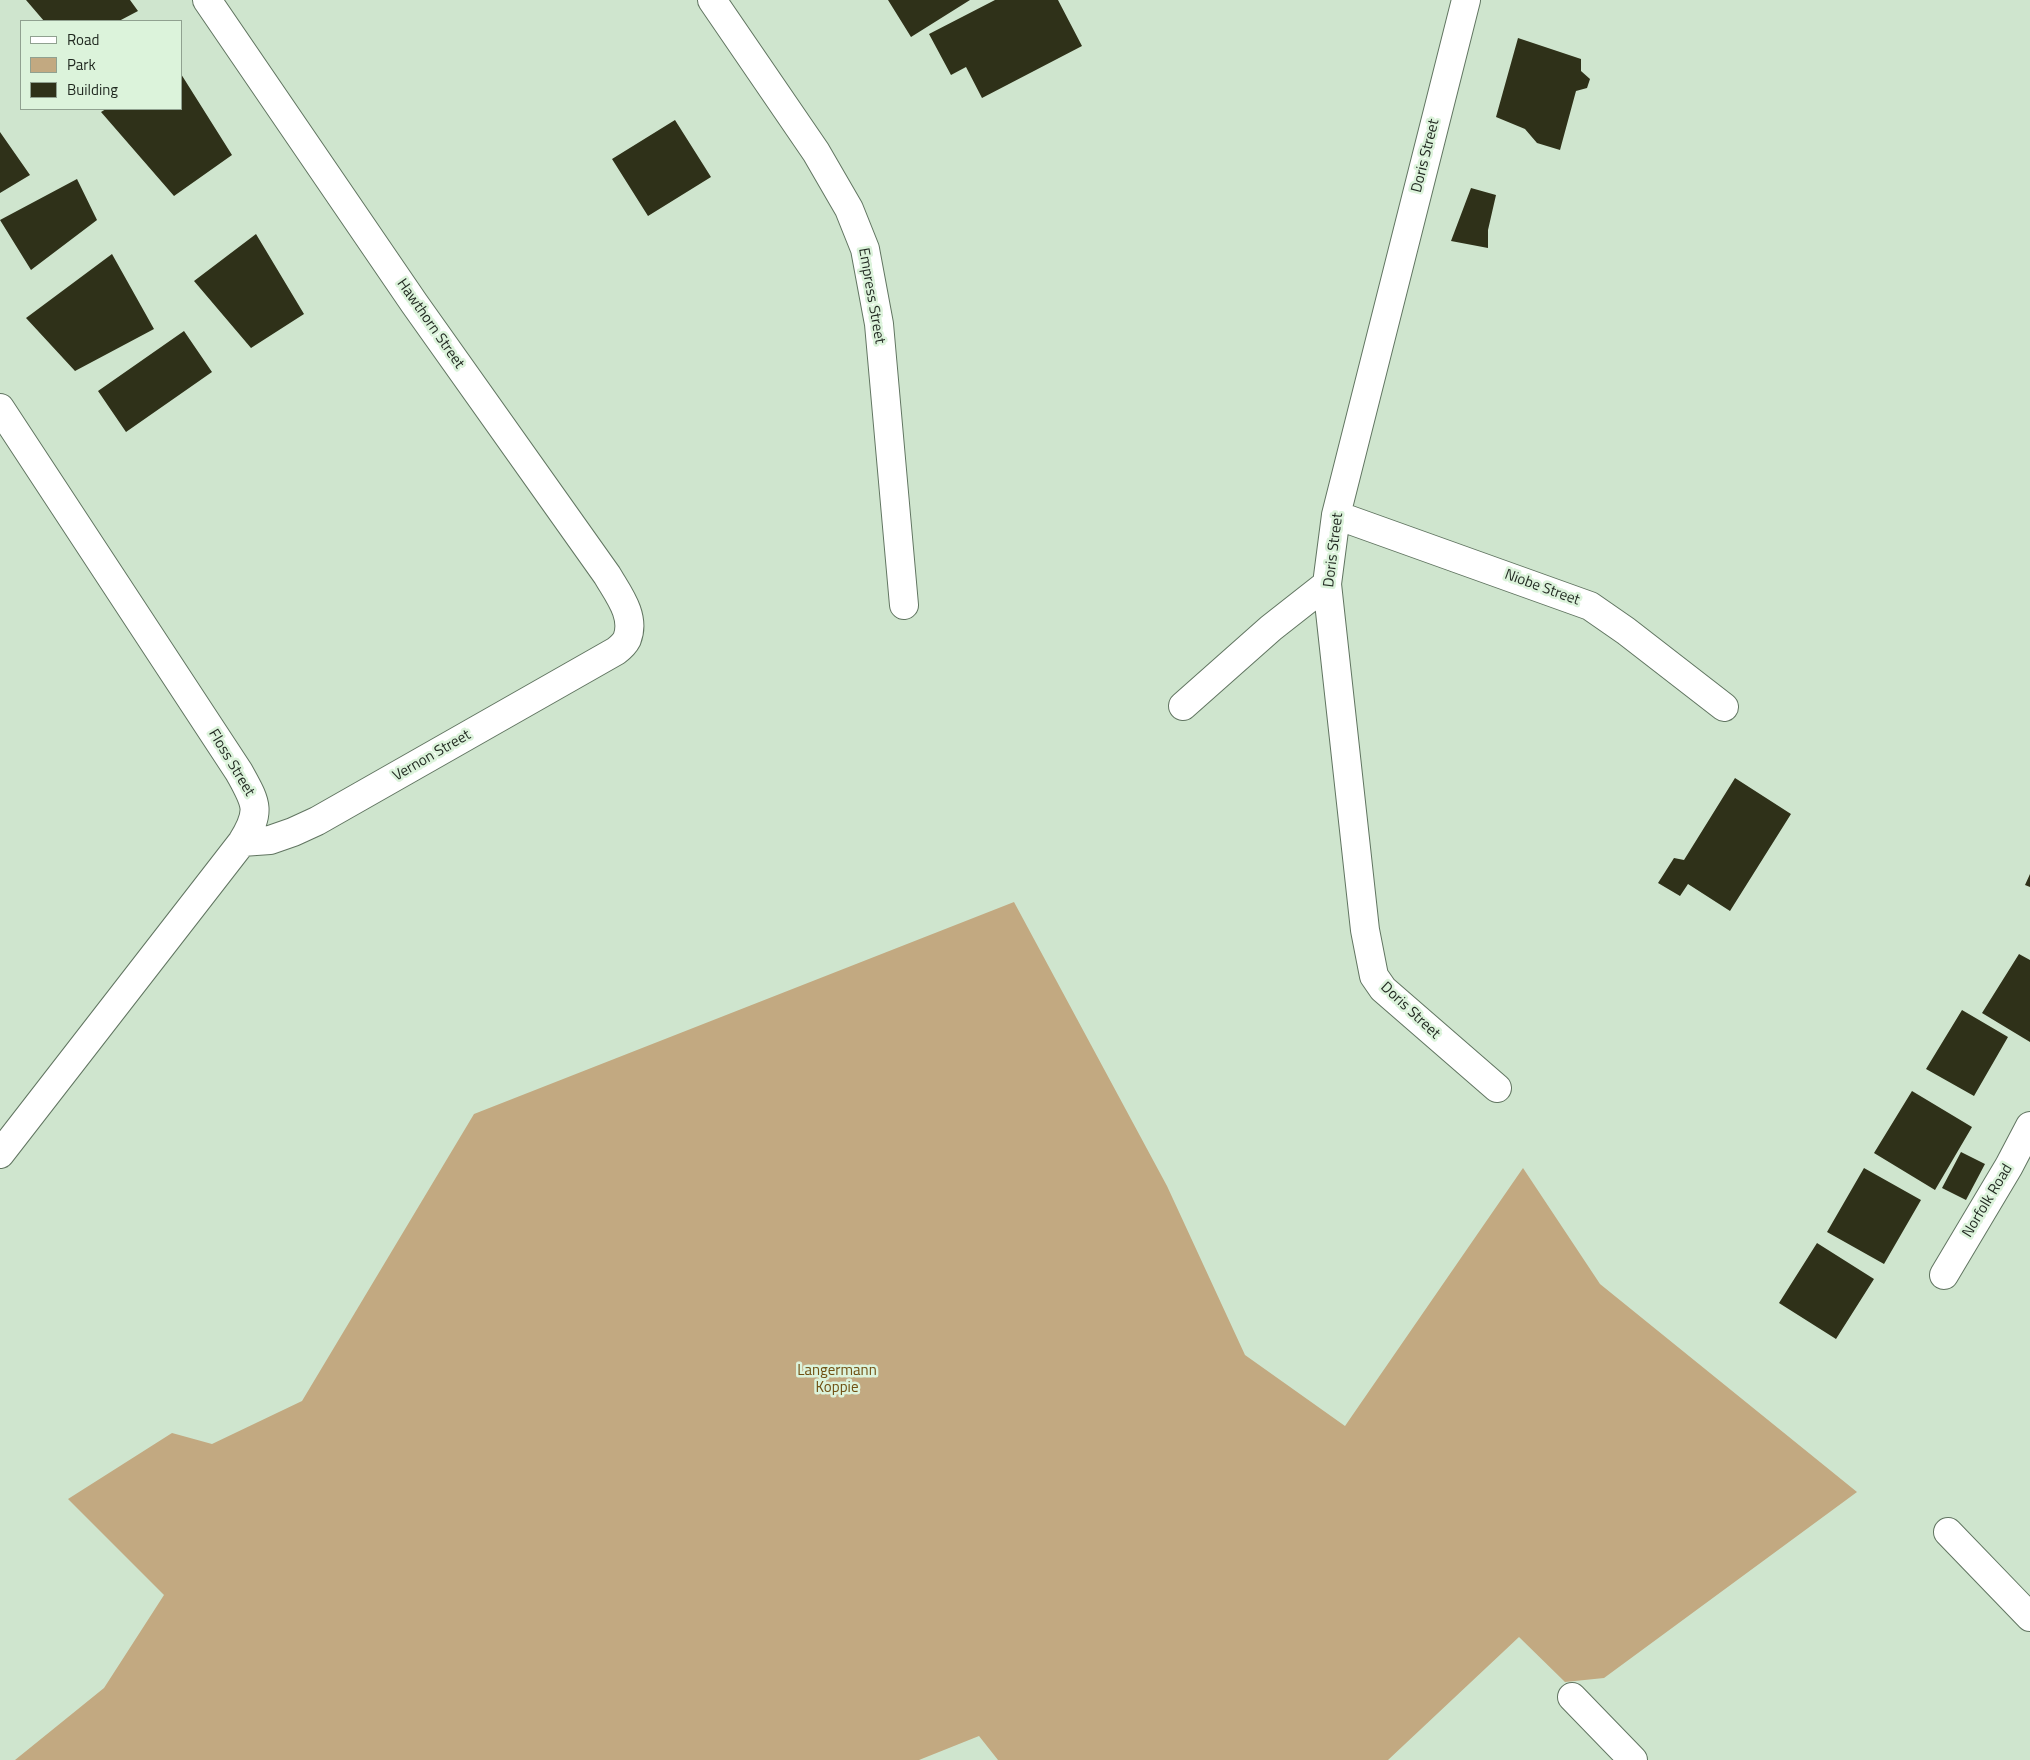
<!DOCTYPE html>
<html>
<head>
<meta charset="utf-8">
<style>
	body { margin:0 }
	#map { position:relative; width:2030px; height:1760px; overflow:hidden; background:#cfe5ce; font-family:"Titillium Web",sans-serif }
	canvas { display:block }
	.legend { position:absolute; left:20px; top:20px; width:162px; height:90px; box-sizing:border-box; background:#dcf3db; border:1px solid #90a190; margin:0; padding:6px 9px; list-style:none; font-size:15px; color:#1f271f }
	.legend li { display:flex; align-items:center; gap:10px; height:25px }
	.legend b { width:25px; border:1px solid #90a190 }
</style>
</head>
<body>
<div id="map">
<canvas width="2030" height="1760"></canvas>
<ul class="legend">
<li><b style="height:6px;background:#fff"></b>Road</li>
<li><b style="height:14px;background:#c2a981"></b>Park</li>
<li><b style="height:14px;background:#2f3119"></b>Building</li>
</ul>
</div>
<script>
const c = document.querySelector('canvas').getContext('2d');
c.lineJoin = 'round';
function paint(path, color) { c.fillStyle = color; c.fill(path, 'evenodd'); }
function strokePath(path, color, width, dash) { c.strokeStyle = color; c.lineWidth = width; c.lineCap = dash ? 'butt' : 'round'; c.setLineDash(dash || []); c.stroke(path); }
function write(font, color, halo, rows, align = 'center') {
  c.font = font + ' "Titillium Web",sans-serif'; c.lineWidth = 5; c.setLineDash([]); c.textBaseline = 'middle'; c.strokeStyle = halo; c.fillStyle = color; for (const [text, x, y, turn = 0] of rows) {
    c.save(); c.translate(x, y); c.rotate((+turn || 0) * Math.PI / 180); c.textAlign = isNaN(turn) ? turn : align; if (halo) c.strokeText(text, 0, 0); c.fillText(text, 0, 0); c.restore();
  }
}
const green = new Path2D(`
	M1014 902 1167 1186 1245 1355 1345 1426 1523 1168 1600 1284 1857 1492 1604 1678 1565 1682 1519 1637 1388 1760H998L979 1736 919 1760H15L104 1688 164 1595 68 1499 172 1433 212 1444 302 1401 474 1114Z`);
const building = new Path2D(`
	M26 0H130L138 11 119 21H44Z
	M888 0H970L911 37Z
	M995 0H1058L1082 46 982 98 966 67 951 75 929 34Z
	M1518 38 1581 59V71L1590 79 1587 88 1576 91 1560 150 1537 143 1525 129 1496 117Z
	M181 74 232 155 174 196 101 112 106 109H181Z
	M675 120 711 177 648 216 612 159Z
	M0 132 30 175 0 193Z
	M77 179 97 220 31 270 0 220Z
	M1471 188 1496 195 1488 230V248L1451 241Z
	M256 234 304 314 251 348 194 281Z
	M112 254 154 329 75 371 26 318Z
	M184 331 212 372 126 432 98 391Z
	M1735 778 1791 814 1730 911 1688 884 1680 896 1658 883 1674 858 1684 860Z
	M2030 874V887L2025 885Z
	M2019 954 2030 960V1042L1982 1013Z
	M1962 1010 2008 1037 1974 1096 1926 1069Z
	M1912 1091 1972 1127 1935 1190 1874 1153Z
	M1961 1152 1985 1164 1966 1200 1942 1188Z
	M1864 1168 1921 1200 1884 1264 1827 1232Z
	M1817 1243 1874 1279 1836 1339 1779 1303Z`);
const minor = new Path2D(`
	M207 0 414 303 607 575C618 594 636 616 627 639 625 643 620 648 616 651L317 821 293 832 270 840 242 842
	M712 0 816 152 849 209 865 249 879 324 904 605
	M1466 0 1336 515 1327 584 1365 930 1374 976 1383 989 1497 1088
	M0 408 239 772C256 803 262 810 242 842L0 1154
	M1336 515 1590 606 1626 631 1724 707
	M1183 706 1271 628 1327 584
	M1944 1275 2009 1166 2030 1126
	M1948 1532 2030 1617
	M1572 1697 1633 1760`);
const streetNames = [
	["Doris Street",1426,156,-76],
	["Empress Street",871,296,80],
	["Hawthorn Street",430,324,55],
	["Doris Street",1334,550,-83],
	["Niobe Street",1542,588,20],
	["Vernon Street",432,756,-30],
	["Floss Street",231,763,59],
	["Doris Street",1410,1011,43],
	["Norfolk Road",1988,1201,-59]
];
const parkNames = [
	["Langermann",837,1371],
	["Koppie",837,1388]
];
paint(green, '#c2a981');
paint(building, '#2f3119');
strokePath(minor, '#617561', 30);
strokePath(minor, '#fff', 28);
write('15px', '#1f271f', '#dcf3db', streetNames);
write('15px', '#705013', '#dcf3db', parkNames);
</script>
</body>
</html>
